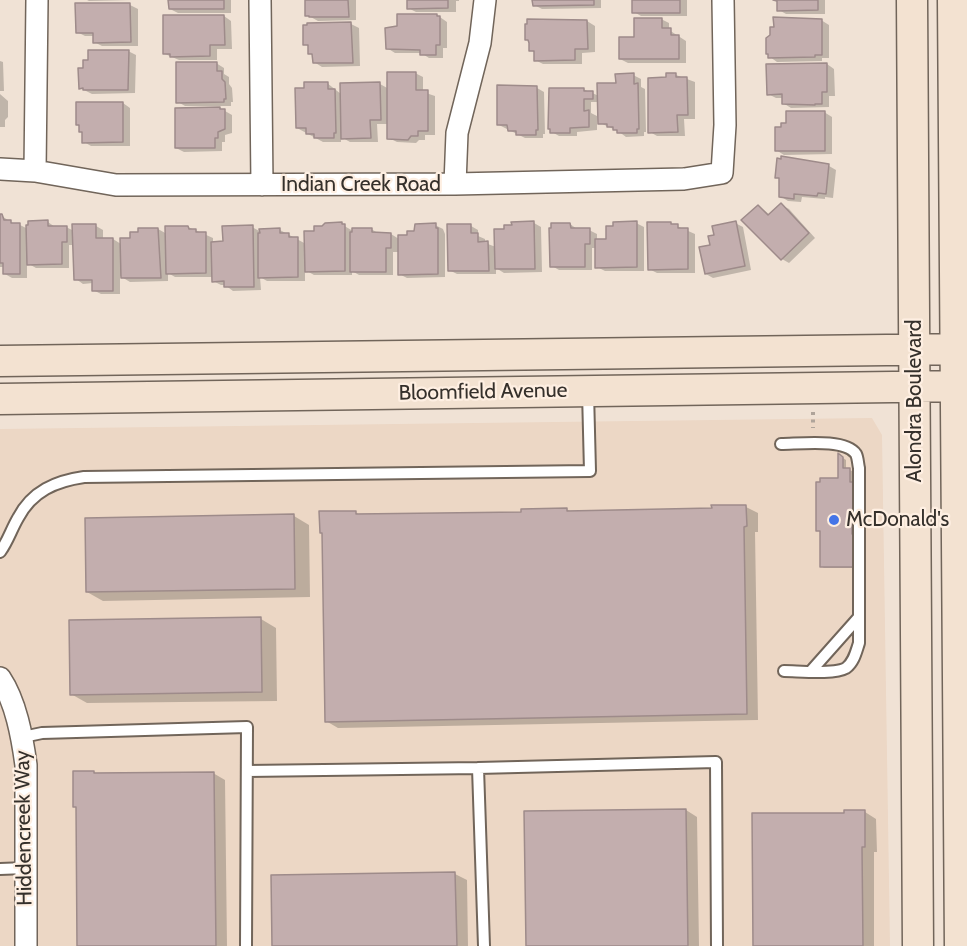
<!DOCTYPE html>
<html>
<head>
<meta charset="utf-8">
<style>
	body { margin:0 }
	canvas { display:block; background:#f0e2d5 }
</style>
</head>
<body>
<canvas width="967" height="946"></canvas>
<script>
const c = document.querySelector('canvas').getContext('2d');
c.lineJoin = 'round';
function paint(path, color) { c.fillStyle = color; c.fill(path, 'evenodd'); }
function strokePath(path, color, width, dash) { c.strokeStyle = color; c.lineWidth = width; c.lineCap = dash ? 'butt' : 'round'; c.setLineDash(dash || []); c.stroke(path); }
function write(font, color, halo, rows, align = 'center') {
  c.font = font + ' Cabin,sans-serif'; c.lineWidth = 4.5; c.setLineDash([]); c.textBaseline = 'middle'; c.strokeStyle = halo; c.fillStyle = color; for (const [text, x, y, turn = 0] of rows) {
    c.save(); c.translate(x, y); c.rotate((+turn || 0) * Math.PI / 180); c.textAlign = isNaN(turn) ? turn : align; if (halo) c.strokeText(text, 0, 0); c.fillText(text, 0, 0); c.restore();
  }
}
const built = new Path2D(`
	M872 418 882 435 890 946H0V429Z`);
const shadow = new Path2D(`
	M87 0H132L89 1Z
	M170 0H231V13H178L170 9Z
	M306 0H356V20L318 21 307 15Z
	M408 0H459V1H456V12H416L408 8Z
	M534 0H601V8L542 9 534 5Z
	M634 0H687V16H641L634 12Z
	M774 0H825V14H786L779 10 777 2Z
	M130 5 138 9V46H102L94 42V36H85L77 32Z
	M437 15 447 22V48H443V58H429L421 53H395L387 48Z
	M224 16 231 21 232 49H217V60H179L165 54Z
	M661 19 669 23V30L686 41V63H628L620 59 635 39Z
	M821 20 829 25V58H822V61L777 62 770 57Z
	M587 21 595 26V52L582 53V64H543L535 60V53L531 50 530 41 527 39Z
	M309 24H351L359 28 360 66 322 67 314 62V56L309 53V47L305 44Z
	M128 51 136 55 135 93 92 94 80 88Z
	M0 61 3 62 4 91H0Z
	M216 63 224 68V74L229 77V84L232 88 233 102H231V106H185L178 102Z
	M827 64 834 69 835 96H829V107L791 108 783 103V98H776L768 94Z
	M415 73 423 77V92L435 96V135H425V140H419L416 143 397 142 389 138V124H377L378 142H350L341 137V142H323L297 128 327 83 341 94 380 84 389 89Z
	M633 75 641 79V87L645 89 646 132H644V136L626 137 618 131 600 123 599 102H591V113L597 116V130L577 132V136H559L552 132 583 89 599 96Z
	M676 75 695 82V119H684L685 136H657L650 132 667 79Z
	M537 88 544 92 545 134H543V138H525L499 125Z
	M0 94 8 101V117L5 120V127H0V137Z
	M123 103 130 108V146H91L84 142V133L80 132V126L77 125Z
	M225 111 232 115V133L225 135V142H222V151L184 152 176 148Z
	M824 112 832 117V154L784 155 776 150Z
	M829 166 836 170 833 198 825 197V199L802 197 801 202 788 201 780 196 781 179 776 177Z
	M781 205 789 209 815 238 789 263 782 259 759 206 770 215Z
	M0 215 16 225H20L28 229 48 222 55 227H66L74 231 96 226 103 230V239H113L121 244 158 229 167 234 188 227 213 238V243H224L252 227 261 232 280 230 306 244 316 232 341 224 353 231 371 229 378 233 391 234 399 239 435 225 443 229 445 234V277L407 278 399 274V252H393V275H359L352 271V275H314L305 270V281H267L260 277 261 290 233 291 225 285H221L213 281V277H175L168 273V281L130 282 120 276V294H101L93 290V283L83 284 76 279 74 245H69V268H36L27 263V278H12L5 274 4 267H0Z
	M534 223 541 227 542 272 504 273 496 268V274H457L449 270 471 226 478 230V236L485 239V243L496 247 506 230Z
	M636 223 644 227V271H605L597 267V248H592V270H559L552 266 570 224 577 229 589 230 597 234V240H608Z
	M670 223 695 234V273H657L649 269Z
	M735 223 743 227 751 270 713 278 706 274 712 246 716 236Z
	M840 456 846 460V469L852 471 859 568H824L821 566V532L817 530 840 479Z
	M746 507 758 513V532H755L758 720 338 728 326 721 355 512 360 515 522 513 566 509 572 512 713 509Z
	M294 516 309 525 310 597 103 601 87 592Z
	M261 619 276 628 277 701 87 703 71 694Z
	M94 772 97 774 213 773 225 780 227 946H79Z
	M686 810 697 817 699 946H527Z
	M865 812 876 819 877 852H874V946H755L845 814Z
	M455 874 467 880 468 946H274L273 876Z`);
const building = new Path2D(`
	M168 0H224V9H169Z
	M305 0H348L349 17H309V16H305Z
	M407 0H448V8L407 9Z
	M532 0H594V5L533 6Z
	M632 0H680V13H632Z
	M773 0H818V10L777 11V1Z
	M75 3H130L131 42 93 43V33H76Z
	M397 14H437V16H440V45H436V55H420V50L386 49 385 28 397 26Z
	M163 15H224L225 45H210V56L170 57V54H163Z
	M773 17 822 19V55H815V57L768 58V54H766V38L770 35V27H774Z
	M634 18H662V28H671V35H679V59H619V37H634Z
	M527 19 587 20 588 49H575V60L534 61V51H529V43L528 40H525V24H527Z
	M351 22 353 63H313L312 54H308V45H303V25H307V23Z
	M88 50H129L128 90H83V88L79 89 78 68H83V60H88Z
	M176 62H217V71H222V79L225 82 226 99H224V102L176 103Z
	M827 63V92H822V104H815V105L782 104V94L767 95 766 64Z
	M387 72H416V90H428V131H418V136H411L408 140 387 139Z
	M634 73V84L638 83 639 129H637V133H617V130H613V127H607V124H598L597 83H616L615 74Z
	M666 73H676V77H687L688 115H677L678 132 648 133V78L666 77Z
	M304 82H328V89H335L336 133H334V138H314V134H306V128H296L295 88H304Z
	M380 82 381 120H370L371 138 341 139 340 83Z
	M497 85 537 86 538 130H536V135H516V131H508L507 125H497Z
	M549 88H584V91H593V99H584V111L589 110V127L570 128V133H550V129H548Z
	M76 102H123V142L82 143V132H79V125H76Z
	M220 107V109H225V129L218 132V138H215V148H175V108Z
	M786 111H825V151H775V127H781V123H786Z
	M781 156 829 164 826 194 818 193 817 196 794 194V199L779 197V178H775L777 158 781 159Z
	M781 203 809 233 781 260 741 220 758 205 768 215Z
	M0 214H2L4 220H11V223H20V274H3V263H0Z
	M48 220V226H67V242H62V264L27 265 26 225H28V221Z
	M534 221 535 269H495L494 229H504V225H512L511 222Z
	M637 221V267L595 268V239H606V226H613V222Z
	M736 221 745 266 705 274 699 247 710 245 708 236 714 235 712 226Z
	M342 222V224H345V271L305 272 304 231H314V226H322L325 223Z
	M647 222H671V224H678V228H688V269L648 270Z
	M436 223V228H438V274L398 275V235H407V231H414L415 224Z
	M551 223H570L571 228H590V244H585V267H550L549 228H551Z
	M72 224H96V238H113V291H92V280H74Z
	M447 224H471V233H478V242L488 241 489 271H448Z
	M253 225 254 287H224V281L212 282 211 242 223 241 222 226Z
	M165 226H188L189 229H196V232H206V273L166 274Z
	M138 228H158L161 278H121L120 238H130V232H138Z
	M280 228V233H289V237H298V277L258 278V233H260L259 229Z
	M352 228H372V232L391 233V248H386V272H350V232H352Z
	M838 453 843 457V468H850V482H855V510H852V534H856V567H820V531H816V482H820V478H838Z
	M711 505H746L747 526 744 527 747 714 325 722 322 533H320L319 511H356V514L521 512V509L567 508V511L712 508Z
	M294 514 295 589 86 592 85 518Z
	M261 617 262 692 70 695 69 620Z
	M73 771H94V773L214 772 216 946H77L76 807H73Z
	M686 809 688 946H526L524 811Z
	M844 810H865V847H862L863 946H753L752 813H844Z
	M455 872 457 946H272L271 875Z`);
const path = new Path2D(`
	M813 412V428`);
const lane = new Path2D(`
	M781 444C799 444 845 438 856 454 858 458 858 464 859 468V643C856 652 854 662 846 668 834 675 798 671 784 671
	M0 552C8 541 11 530 18 518 32 491 56 481 84 477L590 471 588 392
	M811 671 859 617
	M23 737 42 733 247 727 246 946
	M478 768 716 762 717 946
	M247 771 478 768 484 946
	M0 869 26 868`);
const street = new Path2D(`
	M260 0 262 185
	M0 169 35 171 116 185 455 184 684 179 722 173 725 125 723 0
	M35 171 37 0
	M455 184 457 133 480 43 485 0
	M0 678C16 702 22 736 26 765V946`);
const secondary = new Path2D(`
	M912 0 918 946
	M953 0 960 946
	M0 361 967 349
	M0 399 967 386`);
const markers = [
	[834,520,6,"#4575e7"]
];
const streetNames = [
	["Indian Creek Road",361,185],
	["Bloomfield Avenue",483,392,-1],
	["Alondra Boulevard",915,401,-90],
	["Hiddencreek Way",24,828,-91]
];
const poiNames = [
	["McDonald's",846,520]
];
paint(built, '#ecd7c5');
paint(shadow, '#0003');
paint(building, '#c3aeae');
strokePath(building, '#9e8b8a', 1.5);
strokePath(lane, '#71655a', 14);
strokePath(street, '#71655a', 24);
strokePath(secondary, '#71655a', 33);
strokePath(path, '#afa49a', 4, [3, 4.5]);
strokePath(lane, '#fff', 10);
strokePath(street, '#fff', 21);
strokePath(secondary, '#f3e2d1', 30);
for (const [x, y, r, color] of markers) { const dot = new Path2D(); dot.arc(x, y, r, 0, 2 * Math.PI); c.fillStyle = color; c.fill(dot); strokePath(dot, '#feefe2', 2); }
write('21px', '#35302b', '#feefe2', streetNames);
write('21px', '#35302b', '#feefe2', poiNames, 'left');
</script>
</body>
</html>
